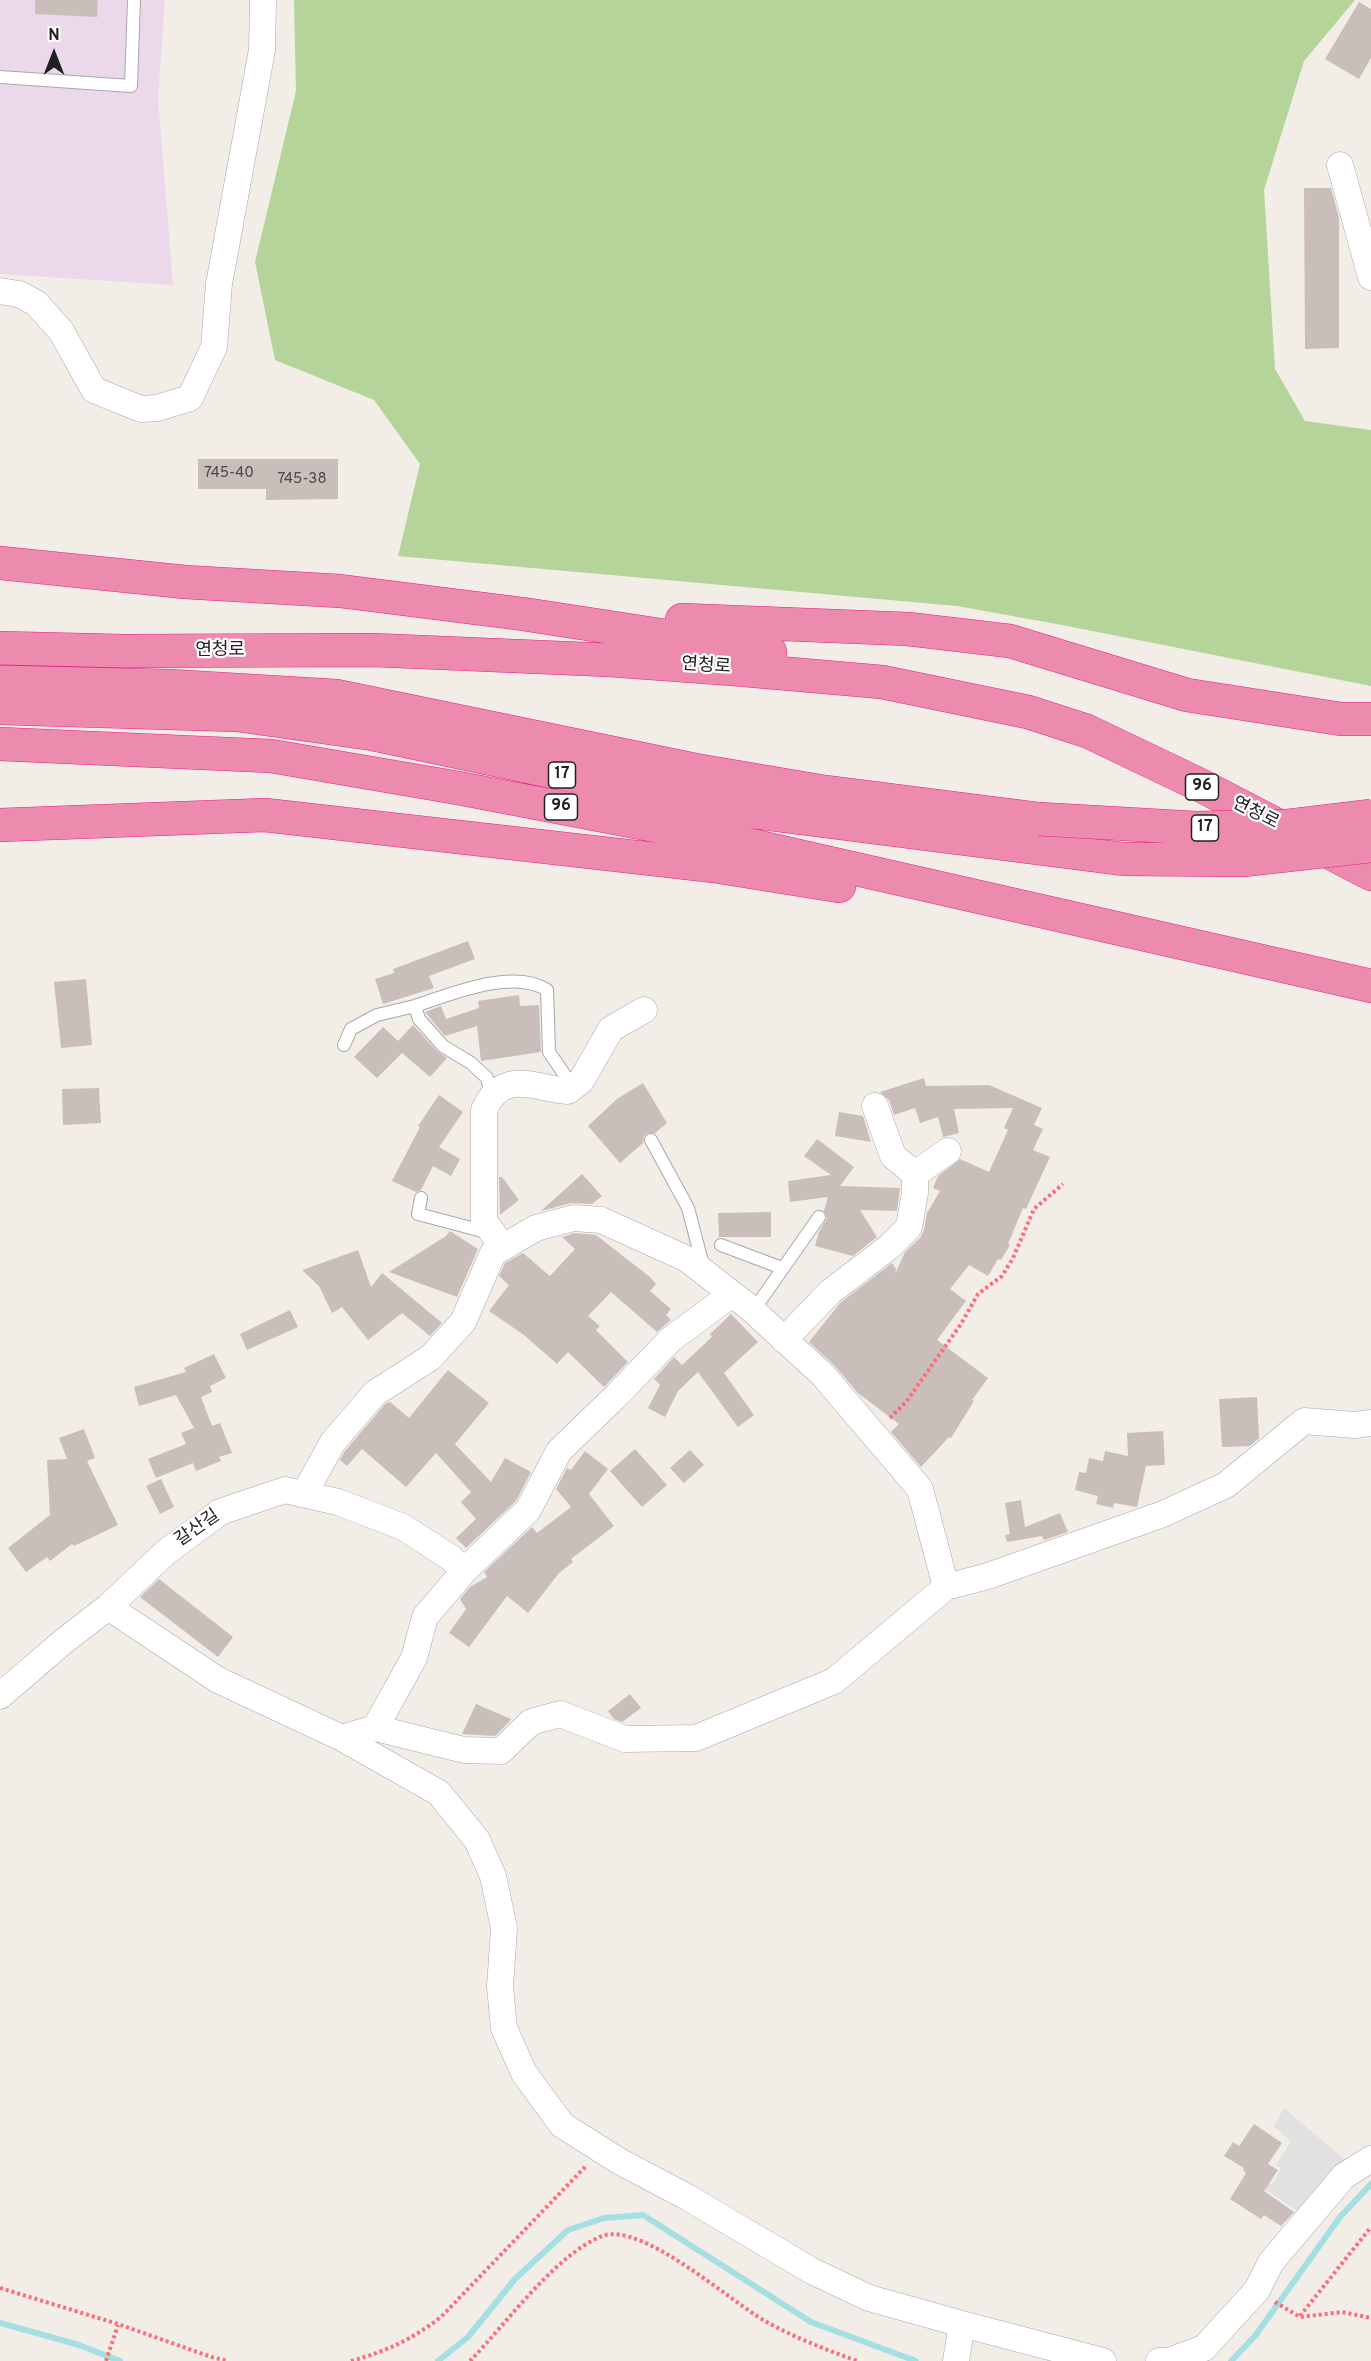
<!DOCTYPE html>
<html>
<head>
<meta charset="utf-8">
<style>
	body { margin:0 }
	#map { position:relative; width:1371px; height:2361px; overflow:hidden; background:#f2ede7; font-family:Overpass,sans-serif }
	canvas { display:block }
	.north { position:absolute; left:24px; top:24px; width:60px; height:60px; -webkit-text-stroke:4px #fff; paint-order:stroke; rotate:0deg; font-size:16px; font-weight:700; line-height:24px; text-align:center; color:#212121 }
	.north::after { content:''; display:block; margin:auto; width:21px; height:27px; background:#212121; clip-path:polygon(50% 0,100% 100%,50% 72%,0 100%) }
</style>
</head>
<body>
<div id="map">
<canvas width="1371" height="2361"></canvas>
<div class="north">N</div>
</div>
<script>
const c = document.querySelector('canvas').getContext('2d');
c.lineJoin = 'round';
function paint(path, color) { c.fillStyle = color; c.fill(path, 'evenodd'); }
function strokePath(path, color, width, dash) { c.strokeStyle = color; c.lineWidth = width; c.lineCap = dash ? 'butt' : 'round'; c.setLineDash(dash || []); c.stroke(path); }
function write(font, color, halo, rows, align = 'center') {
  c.font = font + ' Overpass,"Noto Sans KR",sans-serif'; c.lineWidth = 4.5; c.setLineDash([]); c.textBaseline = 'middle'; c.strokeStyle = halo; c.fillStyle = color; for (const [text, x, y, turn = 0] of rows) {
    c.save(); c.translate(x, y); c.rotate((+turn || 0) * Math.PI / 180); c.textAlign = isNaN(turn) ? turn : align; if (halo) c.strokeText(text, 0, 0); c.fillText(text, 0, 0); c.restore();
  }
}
const industrial = new Path2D(`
	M0 0H165L158 98 173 285 0 274Z`);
const forest = new Path2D(`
	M294 0H1355L1304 61 1264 190 1275 369 1305 421 1371 430V686L1062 625 957 606 398 556 420 464 374 400 275 360 255 262 296 91Z`);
const parking = new Path2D(`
	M1284 2108 1350 2164 1323 2191 1317 2187 1301 2213 1263 2188 1267 2182 1272 2184 1281 2168 1276 2165 1291 2142 1274 2126Z`);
const stream = new Path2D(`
	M0 2323 79 2345 120 2361
	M438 2361 468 2337 515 2279 568 2230 604 2218 643 2215 811 2322 916 2361
	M1231 2361 1255 2336 1340 2217 1371 2184`);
const building = new Path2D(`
	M35 0H98L97 17 35 14Z
	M1359 2 1371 9V58L1359 79 1325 59Z
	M1304 188H1331L1339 218V348L1305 349Z
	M198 459H338V499L266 500V489H198Z
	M468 941 475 959 429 976 434 988 383 1004 375 979 394 973 393 969Z
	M86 979 92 1045 61 1048 54 982Z
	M519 995 520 1006 539 1005 541 1052 481 1061 477 1026 445 1036 425 1012 441 1006 446 1019 479 1008 478 1001Z
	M413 1025 437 1051 447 1058 430 1077 402 1053 377 1078 354 1057 383 1027 398 1041Z
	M924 1078 926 1086 989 1085 1042 1108 1034 1125 1043 1129 1033 1150 1050 1157 1026 1209 1023 1208 1008 1244 1010 1245 1001 1260 998 1259 988 1276 969 1265 950 1289 966 1301 937 1340 988 1378 972 1400 974 1401 951 1438 949 1437 921 1467 891 1432 899 1424 858 1393 834 1365 809 1342 840 1303 892 1263 896 1269 895 1274 905 1252 920 1238 924 1230 927 1213 940 1191 933 1188 938 1176 960 1159 989 1172 1008 1130 1004 1128 1013 1108 954 1109 959 1133 943 1137 938 1117 920 1123 915 1108 894 1115 889 1100 880 1092Z
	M643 1083 667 1123 655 1133H647L644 1136 643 1143 620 1163 588 1126 617 1099Z
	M99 1088 101 1123 63 1125 62 1089Z
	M439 1095 463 1112 439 1147 460 1159 451 1176 433 1166 421 1190 416 1192 392 1181 420 1127 418 1126Z
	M839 1112 863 1116 871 1142 835 1136Z
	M817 1139 854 1167 840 1186 900 1188 897 1211 860 1210 877 1237 853 1256 815 1246 819 1232 827 1218 824 1211 828 1197 790 1202 788 1181 831 1175 804 1156Z
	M582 1174 602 1196 592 1204 571 1203 541 1211Z
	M499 1177H502L519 1200 500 1215Z
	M771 1212V1237H719L718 1213Z
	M450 1231 478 1249 457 1297 389 1272 446 1236Z
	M575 1233 596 1235 650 1277 656 1284 650 1291 671 1309 666 1315 671 1320 657 1332 611 1292 588 1316 600 1326 596 1330 628 1362 604 1387 568 1352 557 1364 524 1335 489 1311 509 1285 499 1276 505 1263 523 1253 550 1276 575 1249 562 1237Z
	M358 1250 371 1287 382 1273 442 1323 430 1336 402 1313 368 1340 342 1307 332 1313 319 1286 302 1270Z
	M290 1310 298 1327 247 1350 240 1334Z
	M731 1314 758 1342 724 1373 754 1415 738 1427 698 1372 678 1391 665 1417 648 1408 660 1385 654 1379 674 1357 682 1365 712 1337 710 1334Z
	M214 1354 226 1378 210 1386 212 1392 201 1397 212 1426 220 1423 232 1453 219 1457 221 1461 196 1471 193 1463 156 1478 148 1459 186 1444 181 1433 194 1428 176 1395 139 1406 134 1387 186 1372 184 1368Z
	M448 1370 489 1403 455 1444 491 1482 505 1458 531 1472 516 1501 466 1548 456 1538 476 1519 461 1502 471 1492 436 1453 406 1487 362 1449 347 1466 340 1460 345 1451 385 1404 390 1402 409 1418Z
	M1257 1397 1259 1438 1250 1446 1222 1447 1219 1399Z
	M84 1429 95 1458 87 1461 118 1525 74 1546 72 1544 50 1561 47 1557 26 1572 8 1548 50 1515 47 1460 67 1459 59 1438Z
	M1163 1431 1165 1465 1146 1466 1137 1507 1114 1503 1113 1508 1096 1504 1098 1496 1075 1490 1079 1472 1086 1473 1089 1458 1103 1461 1105 1451 1128 1456 1127 1433Z
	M635 1449 667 1485 642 1507 610 1471Z
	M690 1450 704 1465 684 1483 670 1468Z
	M585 1451 608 1469 589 1494 614 1526 571 1559 573 1562 559 1573 528 1613 507 1596 469 1647 449 1633 466 1609 460 1599 470 1587 487 1577 484 1572 532 1527 537 1533 571 1507 556 1489 567 1468 571 1470Z
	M161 1479 174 1507 160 1514 146 1486Z
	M1021 1500 1025 1527 1060 1513 1068 1532 1044 1540 1042 1536 1007 1542 1005 1535 1010 1534 1005 1503Z
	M159 1579 233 1637 218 1657 140 1597Z
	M630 1694 641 1708 622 1722 614 1719 608 1711Z
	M476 1704 511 1719 509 1722 495 1736 462 1734Z
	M1254 2124 1282 2143 1268 2164 1278 2170 1264 2191 1294 2212 1281 2226 1264 2215 1261 2219 1230 2199 1246 2173 1243 2170 1244 2168 1224 2156 1233 2142 1239 2146Z`);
const path = new Path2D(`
	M890 1418 906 1402 961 1324 978 1294 1002 1276 1013 1258 1034 1209 1063 1184
	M0 2288 118 2324 211 2357 228 2361
	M1275 2302 1300 2317 1342 2312 1371 2318
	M1300 2316 1371 2227
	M106 2361 118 2325
	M351 2361C387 2351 411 2340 441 2317L586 2166
	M470 2361C506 2324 555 2255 602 2236 641 2221 730 2301 765 2321 795 2338 825 2349 857 2361`);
const lane = new Path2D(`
	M0 77 131 86 134 0
	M344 1045 351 1029 377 1015 415 1006
	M491 1095 487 1078 471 1063 443 1046 419 1019 415 1006C451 994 513 968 547 990L549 1052 573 1087
	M651 1140 688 1208 704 1269
	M421 1198 418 1214 490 1233
	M721 1245 782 1268
	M753 1311 819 1217`);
const street = new Path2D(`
	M1340 165 1371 277
	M0 291 19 294 36 303 61 331 94 390 141 409 157 408 190 398 214 347 219 284 262 50 263 0
	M915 1174 948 1151
	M503 1247 484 1221V1110C503 1068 533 1088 568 1091L581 1081 611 1029 644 1010
	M784 1340 830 1292 889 1247 909 1227 915 1193V1174L893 1156 875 1106
	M304 1494 333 1442 375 1393 430 1358 463 1322 493 1253 536 1228 574 1218 601 1220 687 1259 749 1307 823 1375 920 1489 946 1587
	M108 1607 218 1680 342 1738 439 1793 477 1840 493 1876 504 1928 500 1987 504 2028 524 2073 562 2125 619 2161 687 2197 812 2271 869 2298 962 2324 956 2361
	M0 1696 64 1641 108 1607 165 1553 220 1512 285 1490 338 1502 403 1527 451 1558 464 1571
	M375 1728 414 1658 425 1617 464 1571 528 1510 559 1451 616 1396 670 1340 732 1294
	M342 1738 375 1728 464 1750 501 1751 531 1722 560 1714 625 1739 696 1738 834 1681 946 1587 988 1576 1163 1514 1226 1485 1304 1421 1355 1425 1371 1423
	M962 2324 1103 2361
	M1159 2361H1169L1204 2348 1257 2290 1271 2262 1344 2176 1371 2159`);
const highway = new Path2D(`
	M0 563 185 582 340 591 523 614 770 652
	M682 620 908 629 1010 641 1187 695 1341 719H1371
	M0 648 124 651 373 650 609 660 733 669 882 682 1028 712 1087 731 1200 785 1371 874
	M0 682 170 686 336 696 695 770 819 791 1039 819
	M0 708 237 715 373 734 730 809 1123 859
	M0 744 271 756 458 788 715 837 1371 986
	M0 825 265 815 714 866 839 886`);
const highwayBridge = new Path2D(`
	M1039 819 1196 828 1288 826 1371 816
	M1123 859 1243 860 1371 846`);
const numberNames = [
	["745-40",229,474],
	["745-38",302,480]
];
const shields = [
	[562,775,27],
	[1202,787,33],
	[561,807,33],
	[1205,828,27]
];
const shieldNames = [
	["17",562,775],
	["96",1202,787],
	["96",561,807],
	["17",1205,828]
];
const streetNames = [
	["연청로",220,651],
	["연청로",706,667,4],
	["연청로",1255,814,27],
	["갈산길",198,1529,-35]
];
paint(industrial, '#ebd9eb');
paint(forest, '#b5d49a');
paint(parking, '#e1e1e1');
strokePath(stream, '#a5dfe2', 6);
paint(building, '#cabeba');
strokePath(lane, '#a8a8a8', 14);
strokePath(street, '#a8a8a8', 27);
strokePath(highway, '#e71d86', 34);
strokePath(path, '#ff6b76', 4, [3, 3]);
strokePath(lane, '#fff', 12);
strokePath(street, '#fff', 26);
strokePath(highway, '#ed8baf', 33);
strokePath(highwayBridge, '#e71d86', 34, []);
strokePath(highwayBridge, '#ed8baf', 33);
write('15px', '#4b4847', null, numberNames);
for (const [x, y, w] of shields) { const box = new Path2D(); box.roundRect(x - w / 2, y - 13, w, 26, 4.5); c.fillStyle = '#fff'; c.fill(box); strokePath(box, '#212121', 1.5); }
write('bold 16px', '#212121', null, shieldNames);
write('18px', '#212121', '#fff', streetNames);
</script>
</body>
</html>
